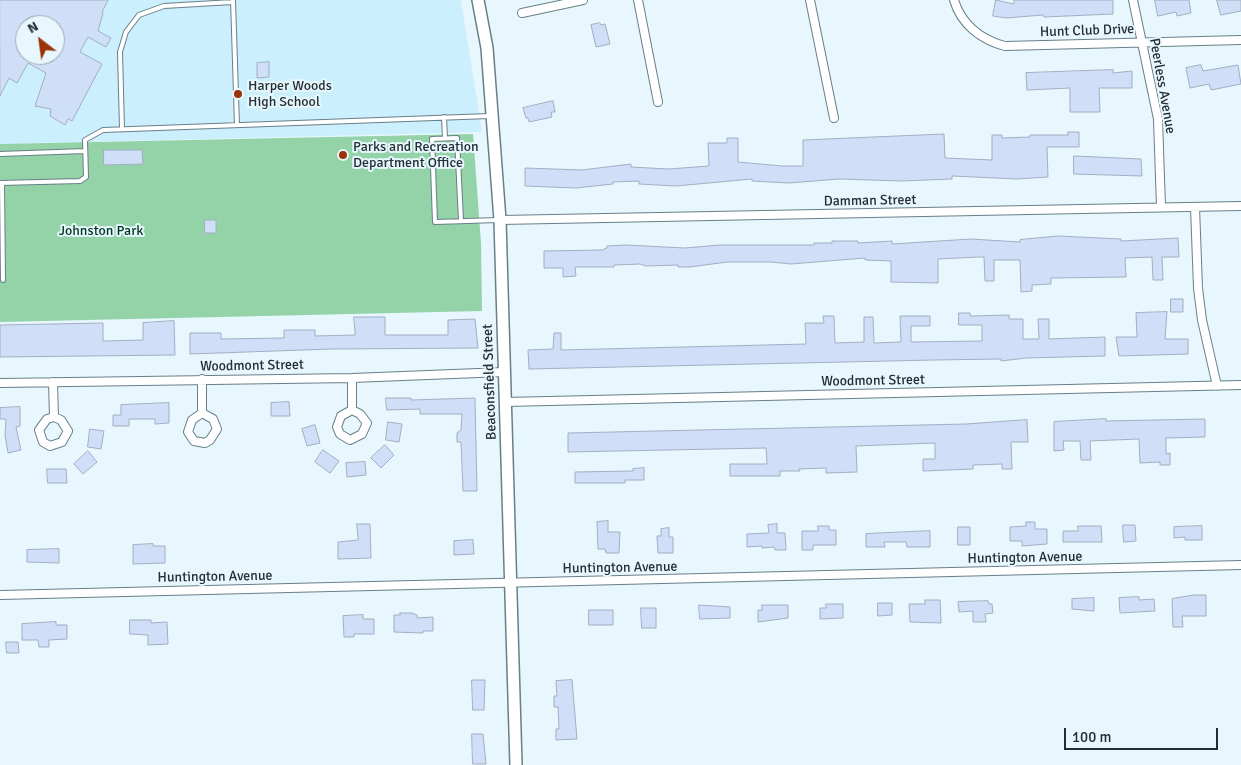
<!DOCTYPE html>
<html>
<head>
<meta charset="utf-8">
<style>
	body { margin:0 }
	#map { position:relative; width:1241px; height:765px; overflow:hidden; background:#e7f7fd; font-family:Signika,sans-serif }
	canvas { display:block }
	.north { position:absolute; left:15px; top:15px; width:50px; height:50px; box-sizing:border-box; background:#e7f7fd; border:1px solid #99a7ac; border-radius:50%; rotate:330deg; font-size:14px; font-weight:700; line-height:20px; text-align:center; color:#242e32 }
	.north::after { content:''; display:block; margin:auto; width:18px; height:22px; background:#9a3408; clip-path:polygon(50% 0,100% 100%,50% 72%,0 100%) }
	.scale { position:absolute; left:1064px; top:728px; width:154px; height:22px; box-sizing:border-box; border:2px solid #242e32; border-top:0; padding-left:6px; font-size:15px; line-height:18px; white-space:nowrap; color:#242e32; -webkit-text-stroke:4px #e7f7fd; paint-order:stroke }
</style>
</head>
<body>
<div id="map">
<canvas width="1241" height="765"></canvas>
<div class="north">N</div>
<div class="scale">100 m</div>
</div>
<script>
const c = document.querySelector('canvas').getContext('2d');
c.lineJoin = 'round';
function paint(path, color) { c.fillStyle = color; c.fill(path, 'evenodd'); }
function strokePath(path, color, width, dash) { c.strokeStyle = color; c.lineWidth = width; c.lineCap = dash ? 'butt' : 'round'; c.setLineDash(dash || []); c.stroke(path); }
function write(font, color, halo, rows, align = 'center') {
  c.font = font + ' Signika,sans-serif'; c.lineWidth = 4; c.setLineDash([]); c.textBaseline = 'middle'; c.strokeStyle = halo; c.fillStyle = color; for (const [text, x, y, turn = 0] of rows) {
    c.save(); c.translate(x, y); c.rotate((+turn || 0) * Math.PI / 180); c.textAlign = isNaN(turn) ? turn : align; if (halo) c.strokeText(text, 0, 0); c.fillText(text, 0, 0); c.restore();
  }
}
const built = new Path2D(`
	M0 0H461L482 132 0 144ZM25 25H55V55H25Z`);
const green = new Path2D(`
	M473 134 481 243 482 311 0 322V144Z`);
const building = new Path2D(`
	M0 0H108L102 12 103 13 98 31 111 38 106 47 88 37 80 52 102 64 72 121 68 119 65 125 50 116 51 109 35 106 46 73 28 63 17 83 9 78 0 96ZM25 25H55V55H25Z
	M996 0 1014 4V0H1113V14L1044 17 1043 15 1006 18 993 16Z
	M1155 0H1189L1191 13 1177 16 1176 12 1158 16Z
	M1217 0H1241V11L1221 15Z
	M600 23 601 25 605 24 610 44 596 47 591 25Z
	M269 62V77L257 78V63Z
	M1201 65 1203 71 1238 65 1241 84 1211 90 1209 84 1190 88 1186 68Z
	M1113 70V73L1132 71V88H1099L1100 112H1070V88L1027 90 1026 73Z
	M553 101 555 112H551L552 117 529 122 528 118H526L523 108Z
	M1068 132H1079V147H1047L1048 177 1017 179 952 176V179L902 181 839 179 789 183 752 181V179L676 186 639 184V181L613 182V184L576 188 525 186V168L582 170 631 164V167L669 169 709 166 708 143H727V138H738V162L782 166H803V140L944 134 945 158 992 160V135H1002V138L1030 137V135H1068Z
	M104 150H142L143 164 104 165Z
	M1074 156 1141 159 1142 176 1074 174Z
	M205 220H216V233H205Z
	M1058 236 1121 239V241L1178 238 1179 257H1162L1163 280H1153L1152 257 1125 258 1126 277 1051 278V284L1032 285V291L1021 292 1020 260H994V281H985L984 257H978L938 259V283L891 282V261L865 260V258L791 264 771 262H727L690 267H678V265L646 266 640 264 614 265V267H575L576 276 563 277V268H544V251L602 250 607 248V246L626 245 685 248 720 245H814V243H832V241H858V243L892 241V244L971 239 1020 242V240Z
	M1171 299H1183V312H1171Z
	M1167 312 1165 339H1188V354L1119 356 1116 337H1137L1136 313Z
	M959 313H970V316L1009 315V319H1023V339H1039L1038 319H1049V339L1105 337V356L1026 358 1001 361V359L934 360 529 369 528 350 553 349 554 333H561V350L806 344 805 323H824L823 316H834L835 343 864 342V317H873L874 343 901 342 900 316H930V326H911V342L982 341V325H959Z
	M354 317H385V335H448V320L475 319 478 348 332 349 190 354V333H221V339L284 338V330H315V336L355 335Z
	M174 321 175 355 0 357V325L103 323V341L143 340V323Z
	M386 398H411V400L475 398 477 491H463L461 442H457V433L461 430 462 414H420V409L387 410Z
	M289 402 290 416H271V403Z
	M169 403V423L155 424V419H129V426H113V415H121V405Z
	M20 407V426L16 427 21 450 8 453 5 435 6 419H0V408Z
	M1106 419V421L1205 419V437L1166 438V454L1170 453V465H1160V462L1140 463 1139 439 1090 441 1091 460H1081L1080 441H1063L1064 450 1054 451V422Z
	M1027 420 1028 442H1011L1012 469H1002V464L973 465V469L923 471V459H935V443L856 446 857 472 826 473V468L799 469 800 471H780V476H730V464H767L766 448 568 452V433L966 424Z
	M388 422 402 424 399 442 386 440Z
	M315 425 320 443 307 446 302 429Z
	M90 429 104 431 101 449 88 447Z
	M385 445 394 455 381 468 371 458Z
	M323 450 339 461 330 473 315 462Z
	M88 451 97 462 83 474 74 464Z
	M365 462 366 475 347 477 346 463Z
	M644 468V480H625V483H575V472L633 471V469Z
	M47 469H66L67 483H48Z
	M608 521V532H620L619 553H606L605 549H598L597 522Z
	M1026 522H1035V529H1047V544L1022 546V541H1010V527L1026 526Z
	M357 524H370L371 558 338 559V542L358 540Z
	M777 524V533H785L786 550H775L774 547 762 548V546L747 547V534L769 533 768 525Z
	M1123 525H1135L1136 541 1124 542Z
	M818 526H829V530H836V545H813V550H802V531H818Z
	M1078 526H1101L1102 542H1063V531H1078Z
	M1202 526V540H1185V537L1174 538V527Z
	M958 527H970V545H958Z
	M669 528V537H673V553H658L657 536H661V529Z
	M930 531V547H907L906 542H884L885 547H866V534Z
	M473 540 474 554 454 555V541Z
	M153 544V546H165V563L133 564V545Z
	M59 549V563L27 562V550Z
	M1194 595H1206V616H1182L1183 627H1173L1172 599Z
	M1139 597V600L1154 599 1155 611 1120 613 1119 598Z
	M1094 598V611L1072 609V599Z
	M925 600H940L941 623 910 622 909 604H925Z
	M988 601 989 604H992L993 613 985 614 986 622H973V611L959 612 958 602Z
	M878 603H892V615L878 616Z
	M826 604H843V618L820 619V608H826Z
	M699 605 730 607V618L700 619Z
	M762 605H788V618L758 622V610H762Z
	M641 608H656V628H642Z
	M589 610H613V625H589Z
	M400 613H412L417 615V618L433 617V631H423V633L394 632V615H400Z
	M363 615V619H374V634H354V637H344L343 616Z
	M130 620H151V623L167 622 168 644 148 645V635L130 634Z
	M56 622V625H67V639L49 640V647H39L38 640H22V624Z
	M6 642H18L19 653H7Z
	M472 680H485L484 710H473Z
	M572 680 577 739 556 740V729H559L558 707H554V696H557L556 681Z
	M472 734H483L486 764H473Z`);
const lane = new Path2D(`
	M233 0 237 125
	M444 117 445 138
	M122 129 120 52 126 32 139 15 164 6 233 2
	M0 154 85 151
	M0 183 80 181 86 177 85 140 103 130 490 116
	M2 183 3 280
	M461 221 457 138 432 139 435 222 499 220`);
const street = new Path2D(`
	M638 0 658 102
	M810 0 834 118
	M954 0C961 24 981 40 1005 46L1241 40
	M1133 0 1158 119 1161 207
	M522 13 583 0
	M1195 207 1198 288 1202 320 1217 386
	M500 220 1241 206
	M352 378V410L341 416 337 427 340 434 350 440 362 434 367 423 360 414 352 410
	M202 379V413L192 420 188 432 194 441 205 443 210 440 217 429 213 419 202 413
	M53 382 54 417 47 419 39 430 43 442 50 446 62 442 68 431 61 420 54 417
	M0 383 352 378 504 372
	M505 402 1241 385
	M0 595 1241 565`);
const secondary = new Path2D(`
	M478 0 487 48 500 220 516 765`);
const markers = [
	[238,94,5,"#9a3408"],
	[343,155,5,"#9a3408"]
];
const streetNames = [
	["Hunt Club Drive",1087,31,-2],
	["Peerless Avenue",1162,86,80],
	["Damman Street",870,201,-1],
	["Woodmont Street",252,366,-1],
	["Woodmont Street",873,381,-1],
	["Beaconsfield Street",490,382,-92],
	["Huntington Avenue",1025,558,-1],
	["Huntington Avenue",620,568,-1],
	["Huntington Avenue",215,577,-1]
];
const poiNames = [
	["Harper Woods",248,86],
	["High School",248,102],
	["Parks and Recreation",353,147],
	["Department Office",353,163]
];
const parkNames = [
	["Johnston Park",101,231]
];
paint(built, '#cceffd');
paint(green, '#94d3a8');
paint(building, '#cfdff8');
strokePath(building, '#a2aec2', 1);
strokePath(lane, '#677f88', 6);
strokePath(street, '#677f88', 10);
strokePath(secondary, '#677f88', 14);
strokePath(lane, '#fff', 4);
strokePath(street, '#fff', 8);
strokePath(secondary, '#fff', 11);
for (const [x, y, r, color] of markers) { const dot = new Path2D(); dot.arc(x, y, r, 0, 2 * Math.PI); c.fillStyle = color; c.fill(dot); strokePath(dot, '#e7f7fd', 2); }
write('14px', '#242e32', '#e7f7fd', streetNames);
write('14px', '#242e32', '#e7f7fd', poiNames, 'left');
write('14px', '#00381b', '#e7f7fd', parkNames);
</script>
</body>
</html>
